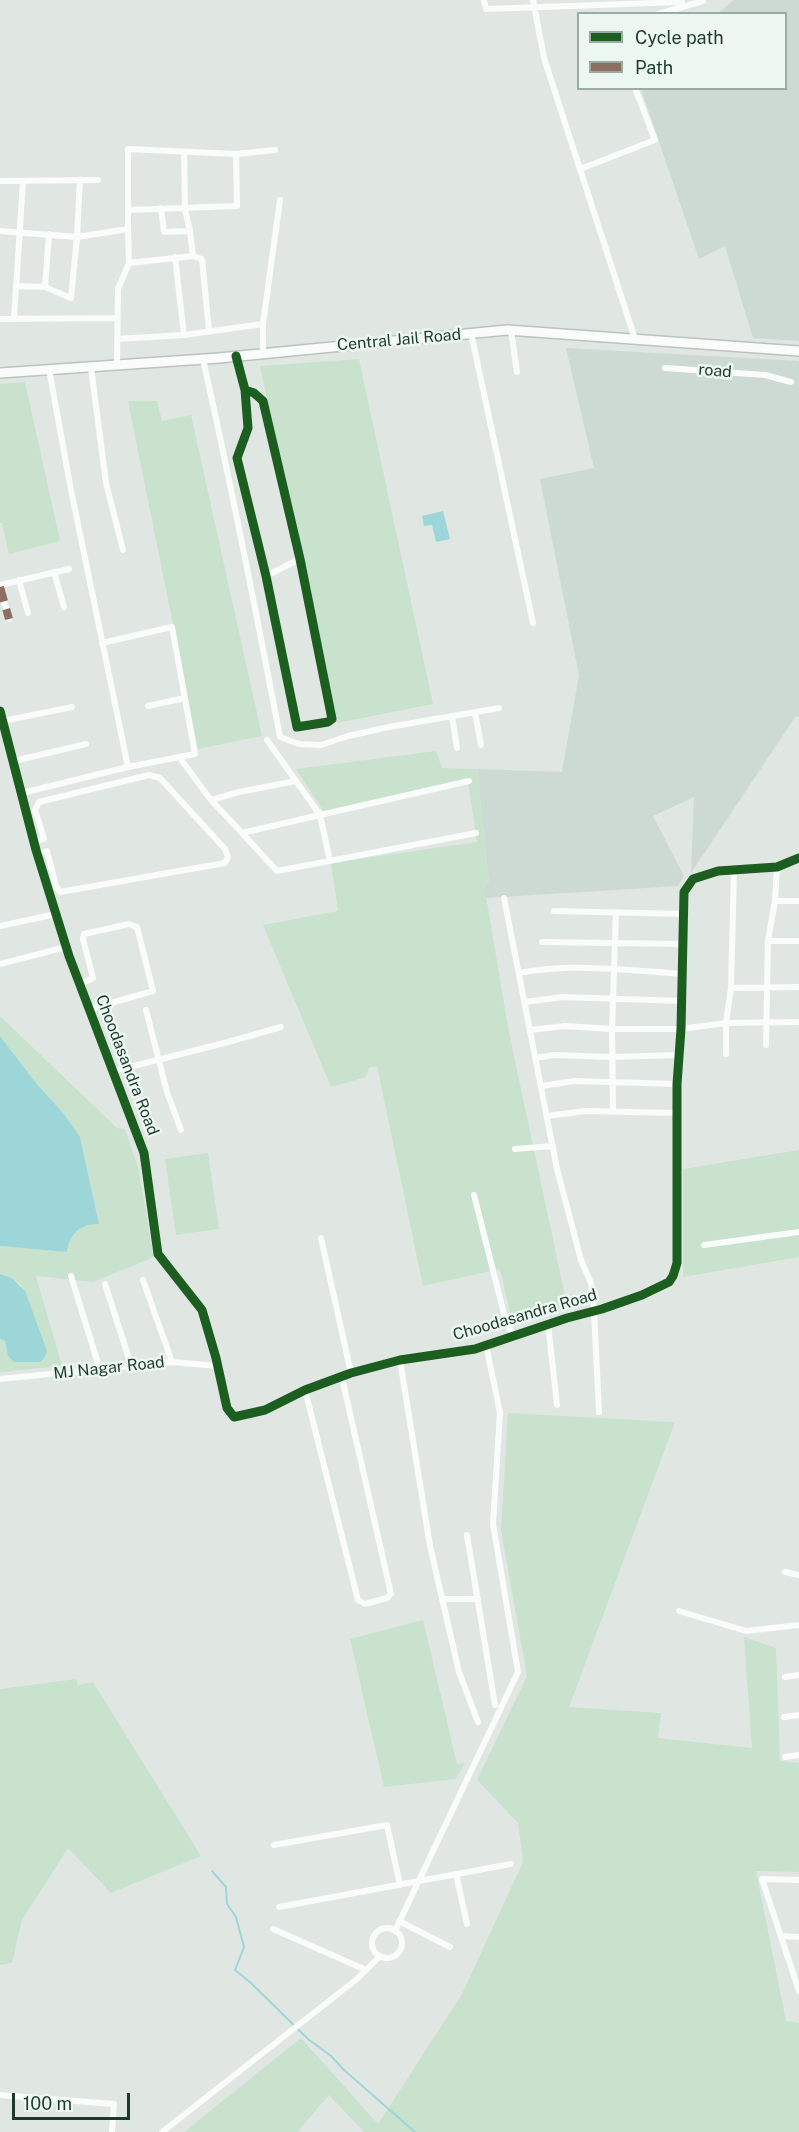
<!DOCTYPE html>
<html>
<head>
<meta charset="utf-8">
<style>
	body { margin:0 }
	#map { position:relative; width:799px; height:2132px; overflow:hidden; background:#e0e7e3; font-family:"Public Sans",sans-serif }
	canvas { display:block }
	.legend { position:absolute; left:577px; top:12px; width:210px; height:78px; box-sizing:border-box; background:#edf7f1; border:2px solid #9aaba4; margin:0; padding:8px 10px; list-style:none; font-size:18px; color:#1e3a30 }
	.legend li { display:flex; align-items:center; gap:12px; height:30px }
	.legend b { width:30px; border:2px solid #9aaba4 }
	.scale { position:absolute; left:12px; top:2093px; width:118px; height:27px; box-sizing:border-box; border:3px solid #1e3a30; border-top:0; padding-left:8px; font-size:18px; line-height:21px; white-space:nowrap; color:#1e3a30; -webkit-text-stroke:4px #edf7f1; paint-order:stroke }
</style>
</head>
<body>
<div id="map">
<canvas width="799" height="2132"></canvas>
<ul class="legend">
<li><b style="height:8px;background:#1b5e20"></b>Cycle path</li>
<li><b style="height:8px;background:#8d6e63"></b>Path</li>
</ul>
<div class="scale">100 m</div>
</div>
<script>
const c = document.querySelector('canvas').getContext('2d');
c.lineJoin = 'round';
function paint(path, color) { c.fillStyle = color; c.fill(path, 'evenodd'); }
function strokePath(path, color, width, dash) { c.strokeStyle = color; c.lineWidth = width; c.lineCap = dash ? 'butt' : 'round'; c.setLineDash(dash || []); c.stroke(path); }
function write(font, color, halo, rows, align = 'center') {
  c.font = font + ' "Public Sans",sans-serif'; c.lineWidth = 5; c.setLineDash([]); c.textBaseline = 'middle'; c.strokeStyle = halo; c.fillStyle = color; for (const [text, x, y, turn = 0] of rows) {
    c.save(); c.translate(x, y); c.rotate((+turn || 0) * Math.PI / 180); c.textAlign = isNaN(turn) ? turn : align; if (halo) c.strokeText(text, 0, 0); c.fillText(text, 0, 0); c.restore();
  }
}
const built = new Path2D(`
	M734 0H799V341L753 338 725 246 699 259 641 89 786 88V14L718 13Z
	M566 348 799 361V717L796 716 691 873 694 797 653 816 684 876 678 886 486 898 484 883H489L477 769 562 772 579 675 540 479 594 468Z`);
const green = new Path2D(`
	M359 359 433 704 337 723 260 366Z
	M25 382 60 541 9 554 2 523H0V384Z
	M128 401H157L162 421 191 415 262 736 198 749Z
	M436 751 442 768 477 769 489 883 484 884 509 1033 567 1305 512 1321 500 1269 423 1286 377 1066 369 1068 366 1077 331 1087 263 925 338 911 331 863 477 842 468 781 324 812 296 769Z
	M0 1016 117 1128 125 1129 138 1167 154 1257 93 1282 36 1276 62 1366 0 1372V1339L5 1341 8 1356 22 1286 12 1278 0 1274V1246L67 1252C69 1234 80 1223 99 1224L80 1137 64 1114 36 1083 0 1036Z
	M799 1150V1257L683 1277V1169Z
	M208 1153 219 1229 176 1235 165 1159Z
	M508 1413 675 1422 569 1707 661 1713 658 1738 752 1748 744 1637 776 1648 780 1761 799 1763V1872L756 1871 786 2021 799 2023V2132H364L329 2095 297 2132H184L301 2038 378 2124 462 1994 523 1862 518 1823 477 1780 527 1676 501 1530Z
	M423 1620 457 1764 465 1763 456 1779 384 1787 350 1639Z
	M76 1679 78 1685 93 1682 201 1856 111 1893 68 1848 22 1920 12 1963 0 1965V1689Z`);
const water = new Path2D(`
	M443 511 450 539 436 542 432 525 424 526 422 516Z
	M0 1036 36 1083 64 1114 80 1137 99 1224C81 1223 69 1234 67 1252L0 1246Z
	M0 1274 12 1278 25 1291 47 1351 45 1357 40 1362H14L8 1356 5 1341 0 1339Z`);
const stream = new Path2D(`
	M212 1871 226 1887 227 1904 236 1917 244 1947 235 1970 251 1983 308 2039 331 2056 344 2070 415 2132`);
const minor = new Path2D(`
	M484 0 486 9 682 2
	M533 0 544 58 635 339
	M658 14 703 1
	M580 169 655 140 635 88
	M0 181 98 180
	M161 208 164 232 190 231 185 209 184 152
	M129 210 237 206 236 154
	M0 231 77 237 128 229V149L236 154 275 150
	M193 256 202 259 209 331
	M175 257 184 335
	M129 263 193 256 190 231
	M16 286 45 287 71 298 77 237 80 180
	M45 287 49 234
	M0 319 117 318
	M14 319 23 181
	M511 330 517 372
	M471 333 533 623
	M117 339 184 335 263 324
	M263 353V324L280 200
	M236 356 245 390 254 393 263 401 300 559 332 719 328 722 297 727 266 576 237 458 248 428 245 390
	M203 359C231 485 256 611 280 737L299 744 321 745 348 736 389 727 499 708
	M117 365 118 289 129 263 128 229
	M91 367 106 483 123 550
	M665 368 765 375 791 382
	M49 369 71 490 128 767
	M54 572 64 607
	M266 576 300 559
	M19 580 28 613
	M0 585 69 569
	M0 587 9 619
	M148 706 185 698
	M475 713 481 745
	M452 716 457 748
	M3 721 72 707
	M179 757 211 800 242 833 320 815 267 740
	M14 761 86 744
	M22 793 128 767 195 754 172 627 102 643
	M211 800 239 792 296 781
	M242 833 277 871 476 833
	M34 842 44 839 35 810 39 802 149 775 160 778 225 849 228 857 225 863 60 892 56 886 47 851 37 854
	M330 861 320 815 469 781
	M504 898 557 1169 581 1260 591 1283 594 1310 599 1412
	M775 901H799
	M554 911 684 914
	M0 926 56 914
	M768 941H799
	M542 942 683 944
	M0 964 66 947
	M519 973C573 963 628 970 682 974
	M80 984 93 978 83 939 84 934 129 924 137 927 153 991 90 1009
	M731 988 799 987
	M525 1002 563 997 682 1001
	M146 1010 167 1092 181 1130
	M530 1030 565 1026 612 1029H681L726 1023 799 1022
	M766 1045 768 941 775 901 777 867
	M726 1054V1023L731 988 734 870
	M536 1058 554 1055 612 1057 679 1055
	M114 1071 228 1042 281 1027
	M542 1086 574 1081 677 1084
	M613 1111 612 1029 616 912
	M547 1116 586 1111 677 1113
	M515 1149 553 1146
	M474 1195 506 1322 514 1336
	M321 1238 351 1373
	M704 1245 799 1232
	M71 1276 100 1370
	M143 1280 172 1362
	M105 1284 131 1365
	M548 1324 557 1405
	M400 1360 430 1546 459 1672 478 1722
	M0 1379 172 1362 218 1366
	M305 1390 358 1600 365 1604 387 1598 391 1594 342 1378
	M467 1535 495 1705
	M785 1572 799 1575
	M444 1599H478
	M679 1611 746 1631 799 1625
	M785 1677 799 1675
	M784 1717 799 1715
	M785 1757 799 1755
	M274 1845 387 1825 400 1885
	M456 1874 467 1924
	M799 1880 762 1879 799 1991
	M279 1907 511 1864
	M399 1921 450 1947
	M372 1943a15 15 0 1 1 30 0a15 15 0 1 1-30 0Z
	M273 1929 366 1970
	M395 1931 518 1672 493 1524 500 1413 486 1345
	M781 1936 799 1937
	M0 2095 114 2104 112 2132
	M162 2132 357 1979 380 1956`);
const tertiary = new Path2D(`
	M0 711 36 850 69 956 144 1153 158 1254 202 1310 216 1358 227 1408 234 1417 265 1410 305 1390 351 1373 400 1360 475 1349 567 1318 602 1309 642 1295 669 1282 673 1276 677 1263V1084L681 1029 684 892 693 879 718 871 777 867 799 858`);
const secondary = new Path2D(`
	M0 373 219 358 507 330 799 351`);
const quiet = new Path2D(`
	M0 587 9 619`);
const cycleway = new Path2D(`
	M236 356 245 390 254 393 263 401 300 559 332 719 328 722 297 727 266 576 237 458 248 428 245 390
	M0 711 36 850 69 956 144 1153 158 1254 202 1310 216 1358 227 1408 234 1417 265 1410 305 1390 351 1373 400 1360 475 1349 567 1318 602 1309 642 1295 669 1282 673 1276 677 1263V1084L681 1029 684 892 693 879 718 871 777 867 799 858`);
const streetNames = [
	["Central Jail Road",399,340,-5],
	["road",715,371,5],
	["Choodasandra Road",127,1065,69],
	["Choodasandra Road",525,1315,-16],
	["MJ Nagar Road",109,1368,-6]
];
paint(built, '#cdd9d3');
paint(green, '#c8e2ce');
paint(water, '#9dd6d8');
strokePath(stream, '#9dd6d8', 2);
strokePath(secondary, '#b9c4be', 12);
strokePath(minor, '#fafbfb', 6);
strokePath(tertiary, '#fafbfb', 8);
strokePath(secondary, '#fafbfb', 9);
strokePath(quiet, '#8d6e63', 8, [15, 8]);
strokePath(cycleway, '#1b5e20', 9);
write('16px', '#1e3a30', '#edf7f1', streetNames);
</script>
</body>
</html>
